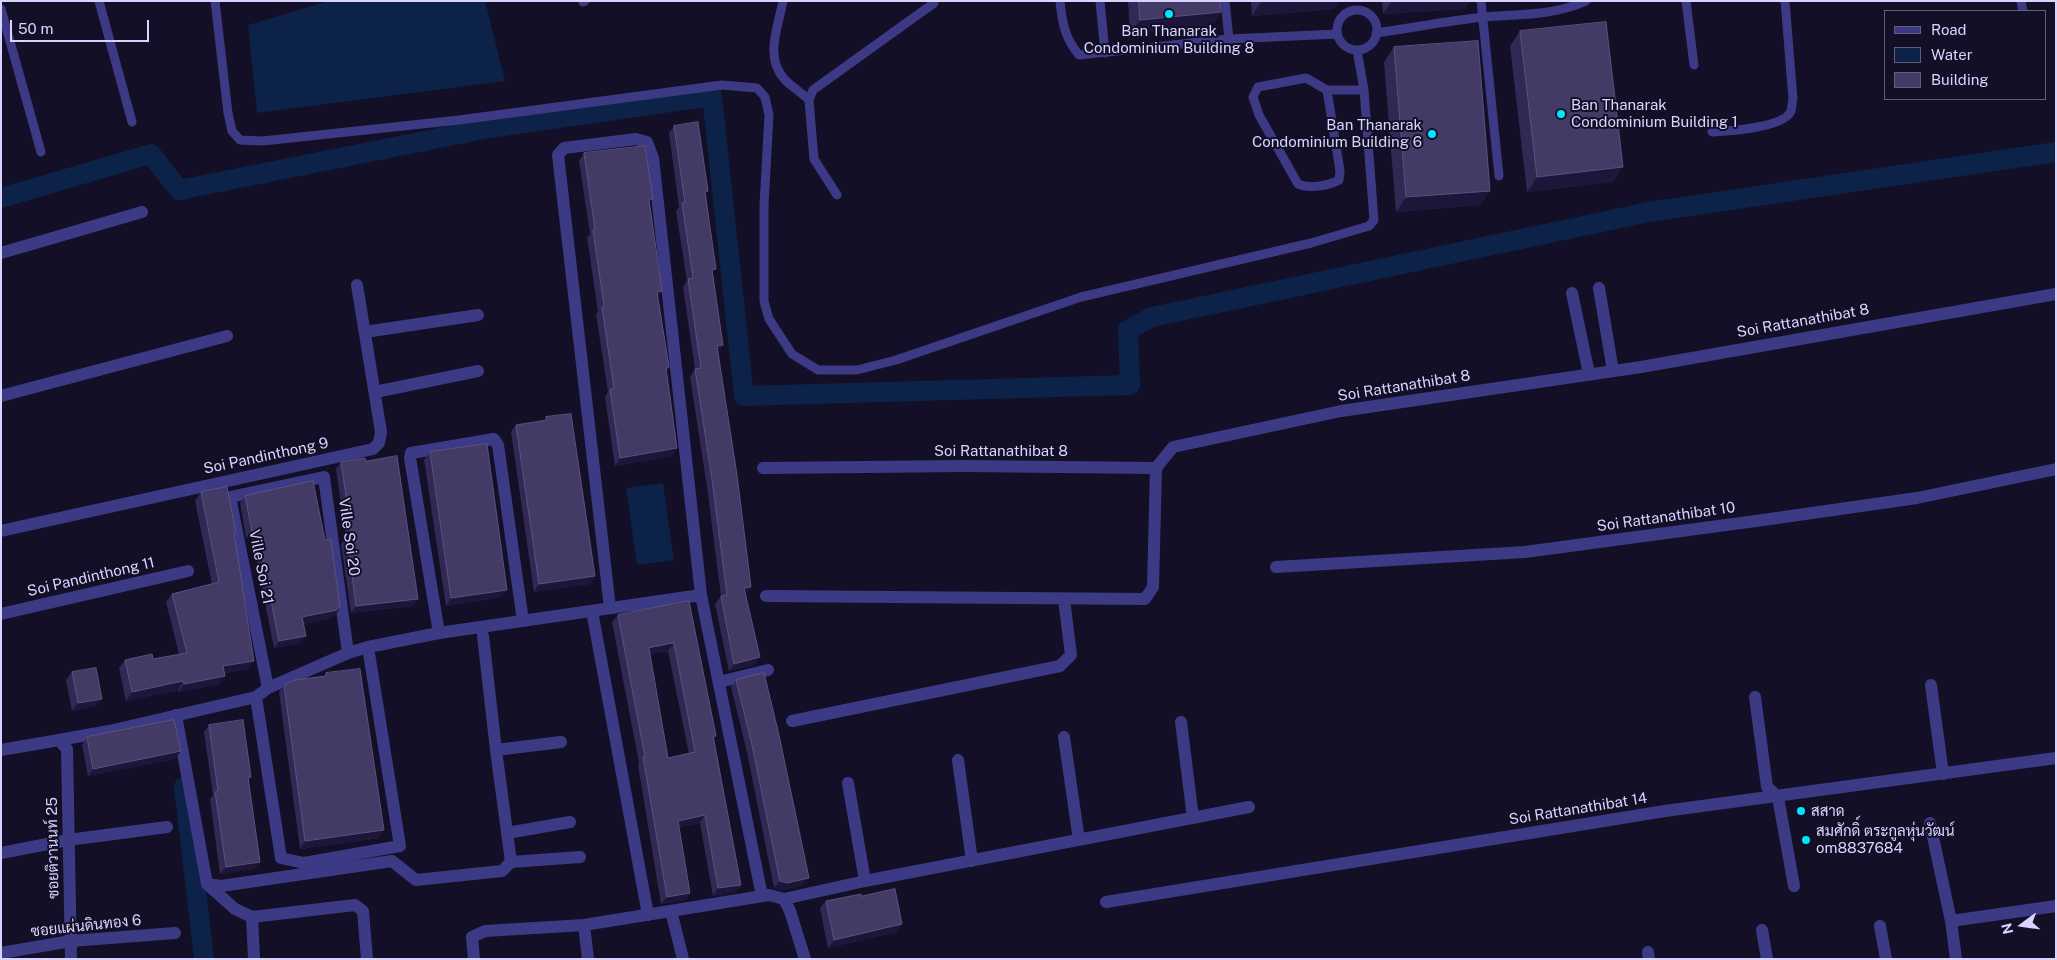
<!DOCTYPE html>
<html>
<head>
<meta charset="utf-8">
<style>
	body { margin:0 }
	#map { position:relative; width:2057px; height:960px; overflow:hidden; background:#130f26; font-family:"Public Sans",sans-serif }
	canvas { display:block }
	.frame { position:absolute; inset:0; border:2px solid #d9d4ff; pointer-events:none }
	.legend { position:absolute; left:1884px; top:10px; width:162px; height:90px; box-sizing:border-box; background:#130f26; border:1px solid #625e7d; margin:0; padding:6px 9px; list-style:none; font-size:15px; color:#d9d4ff }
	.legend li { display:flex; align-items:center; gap:10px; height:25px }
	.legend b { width:25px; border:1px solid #625e7d }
	.north { position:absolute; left:1997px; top:900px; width:50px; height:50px; -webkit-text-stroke:4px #130f26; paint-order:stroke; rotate:256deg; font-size:14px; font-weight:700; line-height:20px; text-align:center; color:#d9d4ff }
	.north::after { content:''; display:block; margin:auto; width:18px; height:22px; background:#d9d4ff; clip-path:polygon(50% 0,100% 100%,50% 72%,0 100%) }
	.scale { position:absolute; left:10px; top:20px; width:139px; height:22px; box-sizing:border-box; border:2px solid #d9d4ff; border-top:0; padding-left:6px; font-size:15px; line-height:18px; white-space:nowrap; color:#d9d4ff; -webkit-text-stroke:4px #130f26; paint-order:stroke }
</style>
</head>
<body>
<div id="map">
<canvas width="2057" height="960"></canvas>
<div class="frame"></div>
<ul class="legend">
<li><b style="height:6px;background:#3d3a85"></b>Road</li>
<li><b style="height:14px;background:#0c2248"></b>Water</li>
<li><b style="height:14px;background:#433a66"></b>Building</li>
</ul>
<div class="north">N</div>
<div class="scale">50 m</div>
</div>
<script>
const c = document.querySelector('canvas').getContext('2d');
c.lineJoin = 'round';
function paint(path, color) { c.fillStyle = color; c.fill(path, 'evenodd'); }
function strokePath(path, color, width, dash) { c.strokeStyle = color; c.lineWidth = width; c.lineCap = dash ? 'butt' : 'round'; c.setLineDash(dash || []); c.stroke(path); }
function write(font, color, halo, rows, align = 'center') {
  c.font = font + ' "Public Sans",Sarabun,sans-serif'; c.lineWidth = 4; c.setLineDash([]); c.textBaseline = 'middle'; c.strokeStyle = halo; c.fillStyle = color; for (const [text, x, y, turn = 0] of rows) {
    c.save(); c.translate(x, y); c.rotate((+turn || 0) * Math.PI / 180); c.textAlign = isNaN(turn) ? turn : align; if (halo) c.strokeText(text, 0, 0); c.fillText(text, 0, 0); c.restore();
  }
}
const water = new Path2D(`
	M329 1H485L505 81 257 113 248 25Z
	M663 483 674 560 637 565 626 488Z`);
const canal = new Path2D(`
	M1 198 151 154 179 190 489 128 712 96 744 396 1130 385 1128 330 1152 317 1649 212 2056 152
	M184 787 204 959`);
const service = new Path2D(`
	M99 1 132 122
	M215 1 228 113 232 131 240 140 263 141 459 120 722 85 757 88 765 97 769 115 764 205V301L769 319 792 354 818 370H857L896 360 1081 297 1311 243 1369 226 1374 220 1364 90 1357 50
	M783 1C778 28 764 57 785 80 792 87 802 93 809 100
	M1060 1C1062 23 1065 38 1079 55L1229 39 1337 34
	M1100 1 1105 53
	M1225 1 1229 39
	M1481 1 1499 176
	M1686 1 1694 65
	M2021 1 2023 11
	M583 2 585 1
	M1 9 41 152
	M1337 30a20 20 0 1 1 40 0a20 20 0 1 1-40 0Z
	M1376 33C1412 28 1447 21 1483 17 1517 14 1554 16 1586 1
	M1327 90 1306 78 1258 87 1253 97 1259 115 1298 184C1308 189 1328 186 1339 180L1340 171 1327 90H1364
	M1712 132C1728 131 1784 128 1791 111 1792 107 1792 102 1793 99L1785 1
	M837 195 814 159 809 100 813 90 934 3`);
const minor = new Path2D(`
	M1 253 142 212
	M1599 288 1613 371
	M1572 293 1589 374
	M365 332 478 315
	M375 392 478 371
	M1 396 227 336
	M763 468 965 466 1156 468 1173 447 1341 411 1641 367 2056 294
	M1 531 373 449 379 443 381 432 357 285
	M1276 567 1525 552 1763 520 1917 498 2056 469
	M766 596 1145 599 1153 587 1156 468
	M610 608 558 155 564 148 636 139 647 142 653 158 701 595 762 896
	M592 611 648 915
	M1 614 188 571
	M439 633 410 458 411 453 494 439 498 445 523 621
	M719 682 768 670
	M1931 685 1943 774
	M268 688 230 497 324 477 348 653
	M256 697 281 858 304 863 400 846 368 647
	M1755 697 1767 787 1778 797 1794 886
	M176 715 207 884 221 886 392 861 416 880 502 871 511 862 496 750 483 636
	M792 721 1060 666 1071 655 1064 599
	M1181 722 1193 818
	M1064 737 1079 840
	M59 740 109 731 256 697 268 688 348 653 368 647 439 633 701 595
	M496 750 561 742
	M958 760 972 861
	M848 783 865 881
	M1930 823 1951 921 1956 959
	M507 833 570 822
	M1 853 68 840 167 827
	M511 862 580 857
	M207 884 235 909 252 917 355 905 363 911 367 959
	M784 899 790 911 805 959
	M1106 902 1665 811 2056 758
	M671 911 683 959
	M252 917 254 959
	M1951 921 2056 906
	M584 925 588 959
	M1880 926 1886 959
	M1762 930 1767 959
	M1648 952 1649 959
	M1 953 71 941 175 933
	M474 959 472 937 485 931 584 925 769 895 784 899 865 881 1249 807`);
const tertiary = new Path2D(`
	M1 750 59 740 67 749 71 959`);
const wall = new Path2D(`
	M1128 1H1220L1221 12 1211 27 1130 34Z
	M1251 1H1340L1334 9 1252 16Z
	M1382 1H1470L1464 9 1383 14Z
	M1520 31 1613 182 1527 192 1510 46Z
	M1394 47 1490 191 1480 205 1396 212 1384 62Z
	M674 126 706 195 713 274 723 345 718 352 746 595 755 665 729 671 715 604 721 596 707 487 690 377 695 369 683 287 687 281 676 211 679 207 669 133Z
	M584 153 650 204 662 291 658 297 669 367 666 371 677 448 672 456 615 466 605 397 608 392 596 314 598 312 587 237 590 234 579 161Z
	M546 417 595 576 590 584 534 592 511 432 516 425 544 421Z
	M430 452 502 597 446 606 424 460Z
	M366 461 418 599 413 606 351 613 341 544 346 538 336 469 341 462Z
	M201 492 235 535 248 669 225 673 220 684 178 692V690L126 701 119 668 125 660 153 659 179 654 166 602 172 594 212 584 195 501Z
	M245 496 335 616H333L332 618 303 624 306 636 300 643 274 648 252 537 246 538 240 503Z
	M689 601 716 736 714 738 741 885 736 892 713 896 700 823 679 827 690 893 685 900 661 904 638 765 639 763 612 622 618 615ZM668 651 689 754 668 758 650 654Z
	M72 672 96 706 72 711 66 680Z
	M326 673 379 838 300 849 279 692 284 685 324 676Z
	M736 680 803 885 782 890 774 888 747 752 731 687Z
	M209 725 251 777 248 781 260 862 254 869 220 874 210 799 213 795 204 732Z
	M87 737 175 759 88 776 82 745Z
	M861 896 902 924 897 932 828 948 820 908 826 901Z`);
const shadedWall = new Path2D(`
	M1262 1H1340L1334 9 1252 16Z
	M1392 1H1470L1464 9 1383 14Z
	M1221 12 1211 27 1130 34 1140 20Z
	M1623 167 1613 182 1527 192 1537 177Z
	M1490 191 1480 205 1396 212 1406 197Z
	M662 291 657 299V292Z
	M723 345 718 352 717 346Z
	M677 448 672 456 615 466 620 458Z
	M257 530 252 537 246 538 252 531Z
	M595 576 590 584 534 592 539 584Z
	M751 587 746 595 744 588Z
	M507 590 502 597 446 606 451 598Z
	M418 599 413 606 351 613 356 606Z
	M337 608H340L335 616H333L332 618 297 625 302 617Z
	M306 636 300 643 274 648 279 641Z
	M674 643 668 651 644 655 649 648Z
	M760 657 755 665 729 671 734 664Z
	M254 661 248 669 217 674 223 666Z
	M225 676 220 684 178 692 184 684Z
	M183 681 178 690 126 701 132 692Z
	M102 699 96 706 72 711 78 703Z
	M181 751 175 759 88 776 93 769Z
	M705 815 700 823 672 828 678 821Z
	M384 830 379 838 300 849 305 841Z
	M260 862 254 869 220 874 226 867Z
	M809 878 803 885 782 890 774 888 780 881Z
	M741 885 736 892 713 896 718 888Z
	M690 893 685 900 661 904 667 897Z
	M902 924 897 932 828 948 834 940Z`);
const building = new Path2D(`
	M1139 1H1220L1221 12 1140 20Z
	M1606 22 1623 167 1537 177 1520 31Z
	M1478 41 1490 191 1406 197 1394 47Z
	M698 122 708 191 705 192 716 269 712 270 723 345 717 346 737 475 751 587 744 588 760 657 734 664 721 596 727 595 712 479 695 369 701 368 688 279 693 278 682 203H685L674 126Z
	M645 146 653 199 649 200 662 291 657 292 669 367 666 368 677 448 620 458 610 389H614L602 307 604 306 593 230 595 229 584 153Z
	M571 414 595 576 539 584 516 425 547 420 546 417Z
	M487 444 507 590 451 598 430 452Z
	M397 456 418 599 356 606 347 537 352 536 341 462 365 458 366 461Z
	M313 481 325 540H331L340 608H337V610L302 617 306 636 279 641 257 530 252 531 245 496Z
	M227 487 236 533H234L254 661 223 666 225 676 184 684 183 681 132 692 125 660 152 654 153 659 187 653 172 594 219 582 201 492Z
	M689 601 716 736H713L741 885 718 888 705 815 678 821 690 893 667 897 643 757H645L618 615ZM674 643 695 752 668 758 649 648Z
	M96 668 102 699 78 703 72 672Z
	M360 669 384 830 305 841 284 685 295 680 326 676V673Z
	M764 673 779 735 809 878 787 883 780 881 752 745 736 680Z
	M174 720 181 751 93 769 87 737Z
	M243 720 251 777H248L260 862 226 867 215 792 218 791 209 725Z
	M895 889 902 924 834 940 826 901 861 894V896Z`);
const markers = [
	[1169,14,5,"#00e5ff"],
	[1561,114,5,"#00e5ff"],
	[1432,134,5,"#00e5ff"],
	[1801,811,5,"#00e5ff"],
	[1806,840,5,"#00e5ff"]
];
const poiNames = [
	["Ban Thanarak",1169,31,"center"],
	["Condominium Building 8",1169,48,"center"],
	["Ban Thanarak",1571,105],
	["Condominium Building 1",1571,122],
	["Ban Thanarak",1422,125,"right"],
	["Condominium Building 6",1422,142,"right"],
	["สสาด",1811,811],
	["สมศักดิ์ ตระกูลหุ่นวัฒน์",1816,831],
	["om8837684",1816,848]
];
const streetNames = [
	["Soi Rattanathibat 8",1803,321,-10],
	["Soi Rattanathibat 8",1404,386,-9],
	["Soi Rattanathibat 8",1001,451],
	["Soi Pandinthong 9",266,456,-12],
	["Soi Rattanathibat 10",1666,517,-8],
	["Ville Soi 20",349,537,82],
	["Ville Soi 21",261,567,79],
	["Soi Pandinthong 11",91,577,-13],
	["Soi Rattanathibat 14",1578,809,-9],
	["ซอยติวานนท์ 25",53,848,-91],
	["ซอยแผ่นดินทอง 6",86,926,-6]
];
paint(water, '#0c2248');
strokePath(canal, '#0c2248', 20);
strokePath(service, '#3d3a85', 9);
strokePath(minor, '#3d3a85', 12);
strokePath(tertiary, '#3d3a85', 12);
paint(wall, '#312854');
paint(shadedWall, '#1d163a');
paint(building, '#433a66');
strokePath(building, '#5a527e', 1);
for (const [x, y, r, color] of markers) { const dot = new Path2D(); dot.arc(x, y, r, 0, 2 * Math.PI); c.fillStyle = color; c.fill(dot); strokePath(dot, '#130f26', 2); }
write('15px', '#d9d4ff', '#130f26', poiNames, 'left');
write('15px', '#d9d4ff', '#130f26', streetNames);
</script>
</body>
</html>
